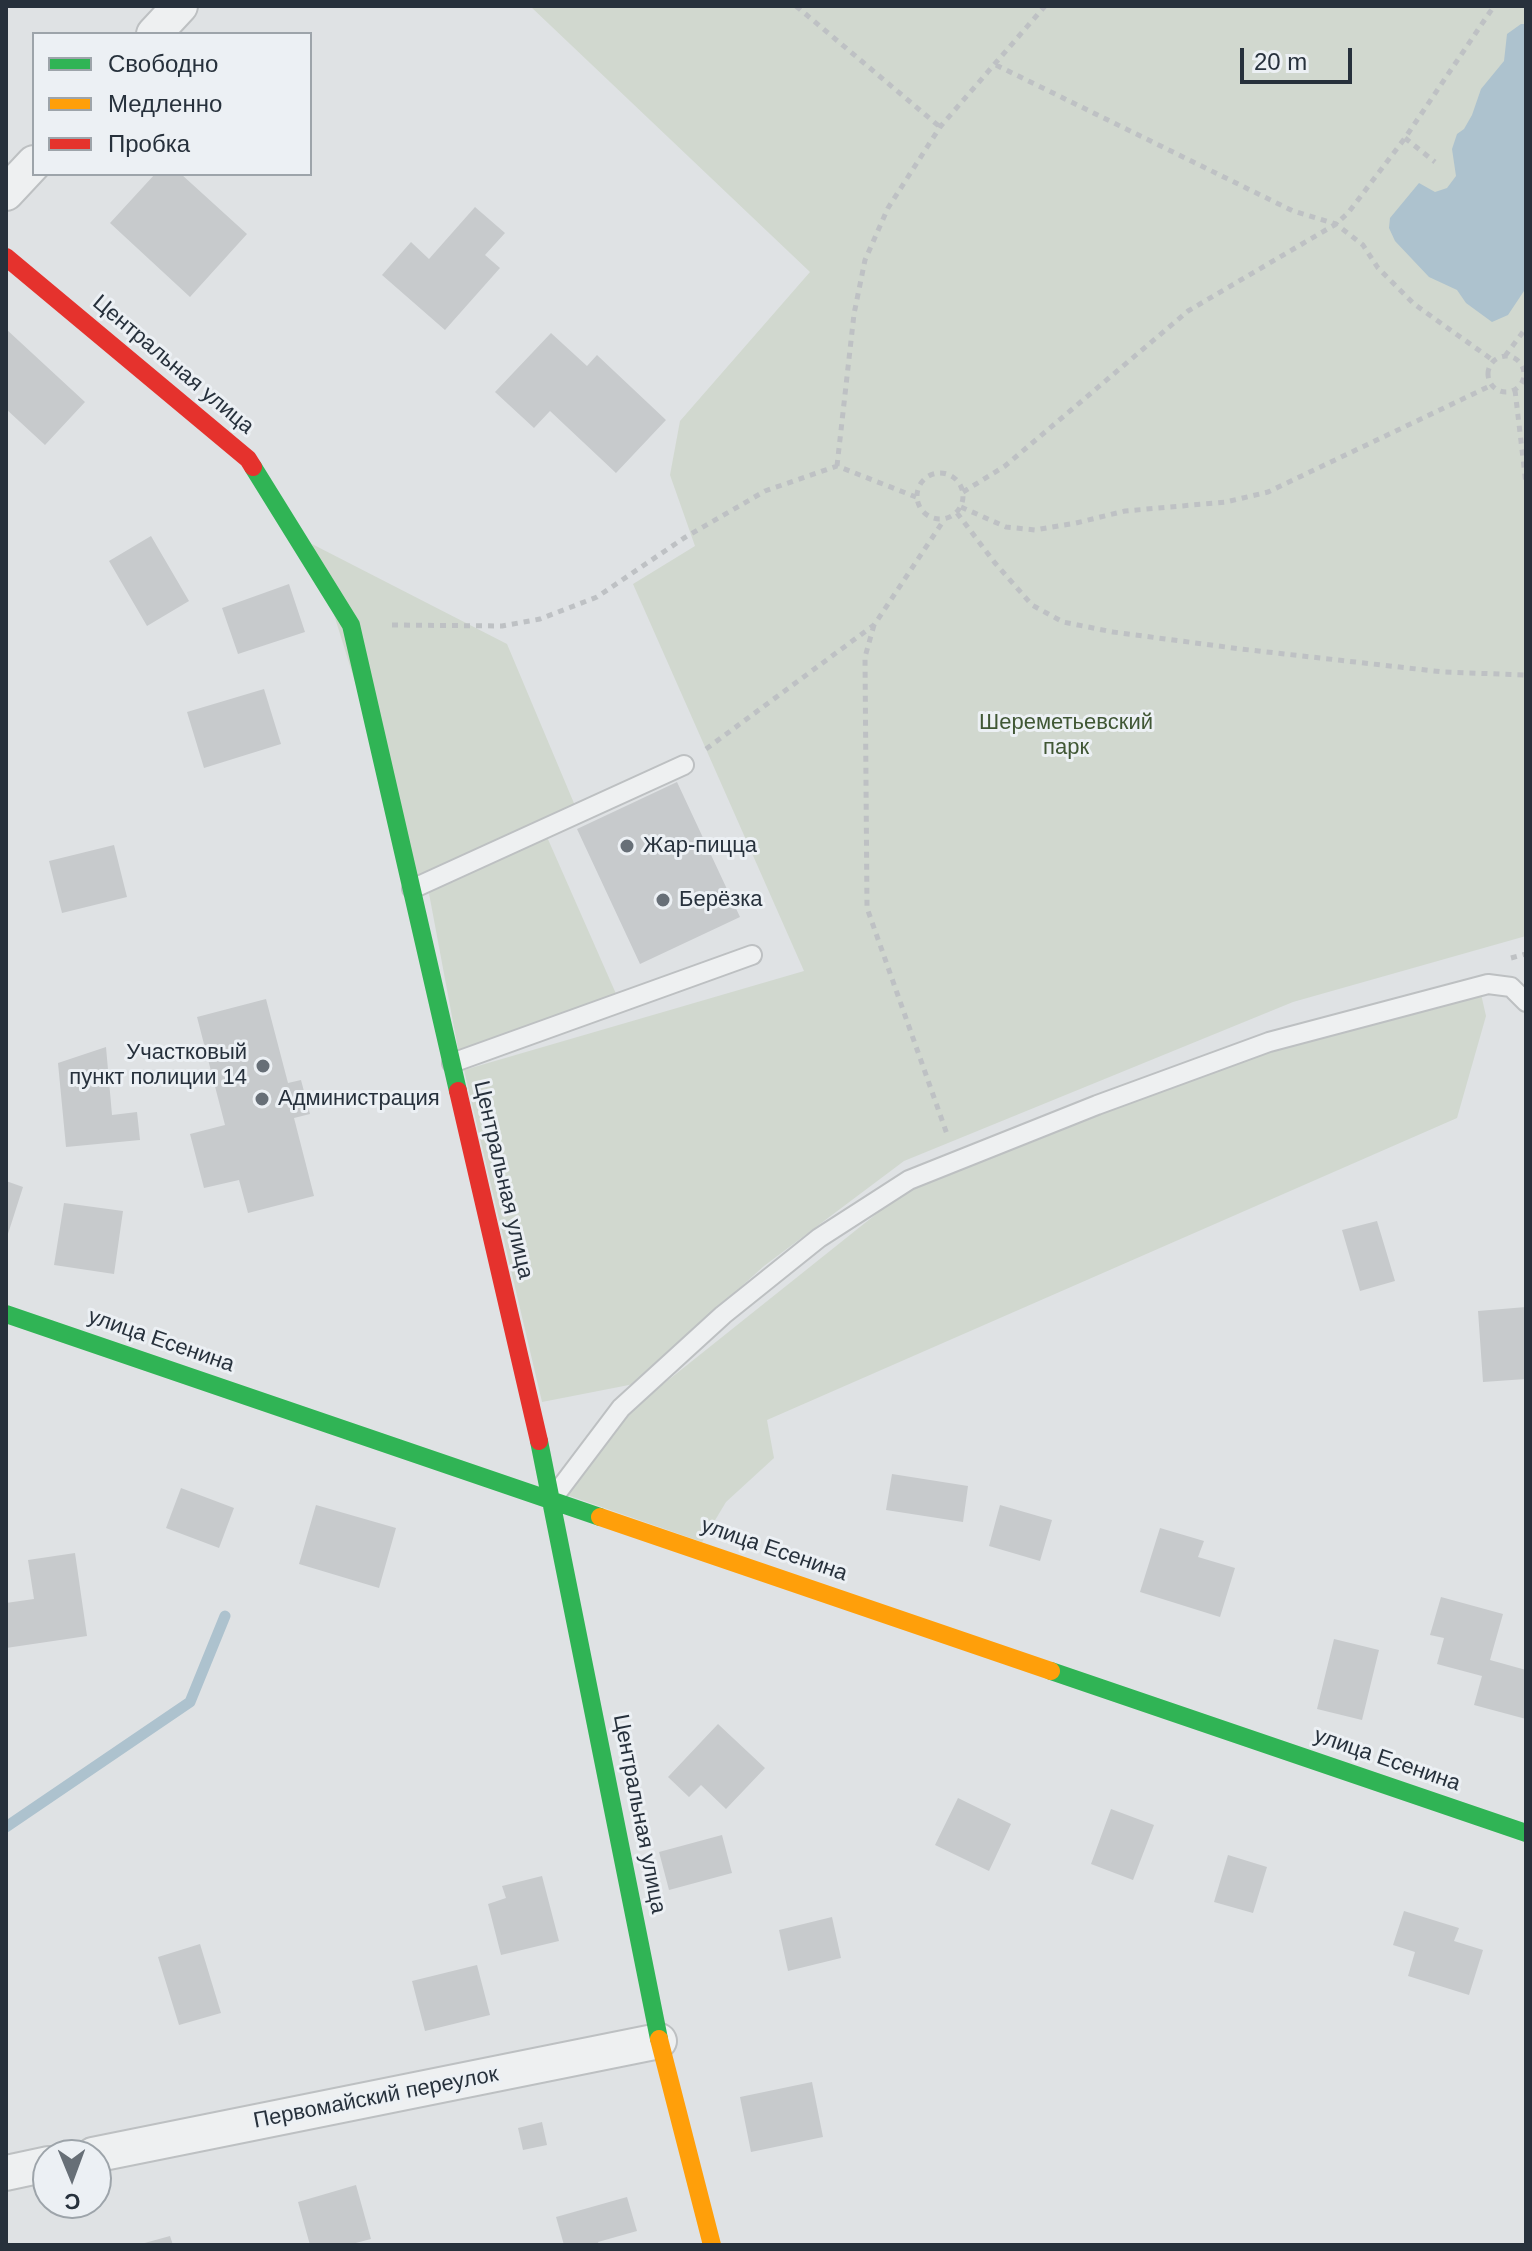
<!DOCTYPE html>
<html>
<head>
<meta charset="utf-8">
<style>
	body { margin:0 }
	#map { position:relative; width:1532px; height:2251px; overflow:hidden; background:#dfe2e4; font-family:Arial,sans-serif }
	canvas { display:block }
	.frame { position:absolute; inset:0; border:8px solid #27313c; pointer-events:none }
	.legend { position:absolute; left:32px; top:32px; width:280px; height:144px; box-sizing:border-box; background:#ecf0f4; border:2px solid #9da4aa; margin:0; padding:10px 14px; list-style:none; font-size:24px; color:#27313c }
	.legend li { display:flex; align-items:center; gap:16px; height:40px }
	.legend b { width:40px; border:2px solid #9da4aa }
	.north { position:absolute; left:32px; top:2139px; width:80px; height:80px; box-sizing:border-box; background:#ecf0f4; border:2px solid #9da4aa; border-radius:50%; rotate:179deg; font-size:22px; font-weight:700; line-height:32px; text-align:center; color:#27313c }
	.north::after { content:''; display:block; margin:auto; width:28px; height:36px; background:#676f77; clip-path:polygon(50% 0,100% 100%,50% 72%,0 100%) }
	.scale { position:absolute; left:1240px; top:48px; width:112px; height:36px; box-sizing:border-box; border:4px solid #27313c; border-top:0; padding-left:10px; font-size:24px; line-height:28px; white-space:nowrap; color:#27313c; -webkit-text-stroke:6px #ecf0f4; paint-order:stroke }
</style>
</head>
<body>
<div id="map">
<canvas width="1532" height="2251"></canvas>
<div class="frame"></div>
<ul class="legend">
<li><b style="height:10px;background:#30b455"></b>Свободно</li>
<li><b style="height:10px;background:#ff9f0a"></b>Медленно</li>
<li><b style="height:10px;background:#e5322d"></b>Пробка</li>
</ul>
<div class="north">С</div>
<div class="scale">20 m</div>
</div>
<script>
const c = document.querySelector('canvas').getContext('2d');
c.lineJoin = 'round';
function paint(path, color) { c.fillStyle = color; c.fill(path, 'evenodd'); }
function strokePath(path, color, width, dash) { c.strokeStyle = color; c.lineWidth = width; c.lineCap = dash ? 'butt' : 'round'; c.setLineDash(dash || []); c.stroke(path); }
function write(font, color, halo, rows, align = 'center') {
  c.font = font + ' Arial,sans-serif'; c.lineWidth = 6; c.setLineDash([]); c.textBaseline = 'middle'; c.strokeStyle = halo; c.fillStyle = color; for (const [text, x, y, turn = 0] of rows) {
    c.save(); c.translate(x, y); c.rotate((+turn || 0) * Math.PI / 180); c.textAlign = isNaN(turn) ? turn : align; if (halo) c.strokeText(text, 0, 0); c.fillText(text, 0, 0); c.restore();
  }
}
const green = new Path2D(`
	M530 6H1526V936L1293 1002 904 1161 764 1266 634 1384 542 1402 464 1070 804 971 633 584 695 546 670 475 680 421 810 272Z
	M312 544 507 644 576 808 416 878Z
	M547 837 617 996 459 1054 428 888Z
	M1481 994 1486 1016 1457 1118 767 1420 774 1458 726 1502 702 1542 567 1495 632 1409 910 1187 1269 1050Z`);
const water = new Path2D(`
	M1521 24H1526V288L1508 315 1492 322 1466 303 1457 290 1429 277 1395 241 1389 228 1390 218 1419 183 1435 192 1447 188 1456 176 1452 149 1457 134 1464 129 1472 115 1481 89 1504 61 1507 34Z`);
const stream = new Path2D(`
	M6 1827 190 1702 225 1616`);
const building = new Path2D(`
	M155 174H181L247 234 190 297 110 223Z
	M475 207 505 233 485 255 500 268 445 330 382 275 411 242 429 259Z
	M6 329 85 402 45 445 6 409Z
	M551 333 587 366 597 355 666 420 616 473 550 411 534 428 495 392Z
	M151 536 189 601 147 626 109 561Z
	M289 584 305 632 238 654 222 608Z
	M264 689 281 744 204 768 187 712Z
	M677 782 740 917 640 964 577 829Z
	M114 845 127 897 62 913 49 861Z
	M266 999 288 1083 301 1080 310 1114 294 1118 314 1196 248 1213 239 1180 204 1188 190 1134 225 1125 197 1017Z
	M106 1047 112 1115 137 1112 140 1140 66 1147 58 1063Z
	M6 1181 23 1187 7 1237H6Z
	M64 1203 123 1211 114 1274 54 1265Z
	M1377 1221 1395 1281 1360 1291 1342 1230Z
	M1526 1307V1379L1483 1382 1478 1311Z
	M892 1474 968 1486 963 1522 886 1510Z
	M181 1488 234 1508 219 1548 166 1528Z
	M316 1505 396 1528 379 1588 299 1564Z
	M1000 1505 1052 1520 1040 1561 989 1546Z
	M1160 1528 1204 1541 1198 1557 1235 1568 1220 1617 1140 1592Z
	M75 1553 87 1636 6 1648V1603L34 1599 28 1560Z
	M1441 1597 1503 1614 1490 1660 1526 1670V1719L1474 1705 1482 1676 1437 1664 1444 1638 1430 1635Z
	M1334 1639 1379 1650 1362 1720 1317 1709Z
	M718 1724 765 1768 726 1809 701 1785 689 1797 668 1777Z
	M958 1798 1011 1824 989 1871 935 1845Z
	M1111 1809 1154 1825 1133 1880 1091 1864Z
	M722 1835 732 1873 669 1890 659 1852Z
	M1228 1855 1267 1867 1253 1913 1214 1902Z
	M542 1876 559 1941 501 1955 488 1904 506 1898 502 1886Z
	M1404 1911 1459 1928 1454 1941 1483 1950 1469 1995 1408 1976 1415 1952 1393 1945Z
	M832 1917 841 1958 788 1971 779 1930Z
	M200 1944 221 2013 179 2025 158 1957Z
	M477 1965 490 2015 425 2031 412 1981Z
	M812 2082 823 2137 751 2152 740 2097Z
	M542 2122 547 2145 523 2150 518 2128Z
	M356 2185 371 2239 348 2245H310L298 2202Z
	M627 2197 637 2231 598 2242 599 2245H564L556 2217Z
	M170 2236 173 2245H142L141 2244Z`);
const path = new Path2D(`
	M796 6 940 127
	M996 65 1293 211 1336 224 1363 245 1378 268 1414 304 1494 361
	M1405 138 1435 162
	M1505 356 1526 328
	M1488 374a18 18 0 1 1 36 0a18 18 0 1 1-36 0Z
	M1515 390 1526 484
	M837 466 854 314 865 260 888 208 940 127 1045 6
	M917 496a23 23 0 1 1 46 0a23 23 0 1 1-46 0Z
	M963 492 1005 466 1188 311 1336 224 1348 213 1405 138 1494 6
	M961 507 1006 527 1035 530 1076 523 1125 511 1226 502 1268 492 1492 385
	M957 513 995 563 1032 605 1063 622 1113 632 1241 649 1443 672 1526 675
	M392 625 502 626 540 619 597 597 684 538 765 491 837 466 916 497
	M874 625 865 657 867 908 948 1137
	M706 749 874 625 944 520
	M1511 958 1526 954`);
const lane = new Path2D(`
	M412 889 684 765
	M452 1063 752 955
	M556 1494 621 1408 723 1315 819 1238 909 1180 1097 1105 1269 1042 1488 984 1511 987 1526 1002`);
const street = new Path2D(`
	M154 34 180 6
	M6 193 34 163
	M93 2155 659 2041
	M6 2173 48 2164`);
const fast = new Path2D(`
	M253 467 351 625 458 1091
	M6 1314 600 1517
	M539 1441 659 2039
	M1051 1671 1526 1833`);
const slow = new Path2D(`
	M600 1517 1051 1671
	M659 2039 712 2245`);
const jam = new Path2D(`
	M6 257 248 459 253 467
	M458 1091 539 1441`);
const markers = [
	[627,846,8,"#676f77"],
	[663,900,8,"#676f77"],
	[263,1066,8,"#676f77"],
	[262,1099,8,"#676f77"]
];
const streetNames = [
	["Центральная улица",173,365,40],
	["Центральная улица",503,1180,77],
	["улица Есенина",161,1341,19],
	["улица Есенина",774,1550,19],
	["улица Есенина",1387,1760,19],
	["Центральная улица",639,1814,79],
	["Первомайский переулок",376,2098,-11]
];
const parkNames = [
	["Шереметьевский",1066,723],
	["парк",1066,748]
];
const poiNames = [
	["Жар-пицца",643,846],
	["Берёзка",679,900],
	["Участковый",247,1053,"right"],
	["пункт полиции 14",247,1078,"right"],
	["Администрация",278,1099]
];
paint(green, '#d1d8cf');
paint(water, '#adc2ce');
strokePath(stream, '#adc2ce', 11);
paint(building, '#c7cacc');
strokePath(lane, '#bdc0c2', 22);
strokePath(street, '#bdc0c2', 38);
strokePath(path, '#bec1c4', 5, [6, 6]);
strokePath(lane, '#eef0f1', 18);
strokePath(street, '#eef0f1', 34);
strokePath(fast, '#30b455', 18);
strokePath(slow, '#ff9f0a', 18);
strokePath(jam, '#e5322d', 18);
for (const [x, y, r, color] of markers) { const dot = new Path2D(); dot.arc(x, y, r, 0, 2 * Math.PI); c.fillStyle = color; c.fill(dot); strokePath(dot, '#ecf0f4', 3); }
write('22px', '#27313c', '#ecf0f4', streetNames);
write('22px', '#405735', '#ecf0f4', parkNames);
write('22px', '#27313c', '#ecf0f4', poiNames, 'left');
</script>
</body>
</html>
